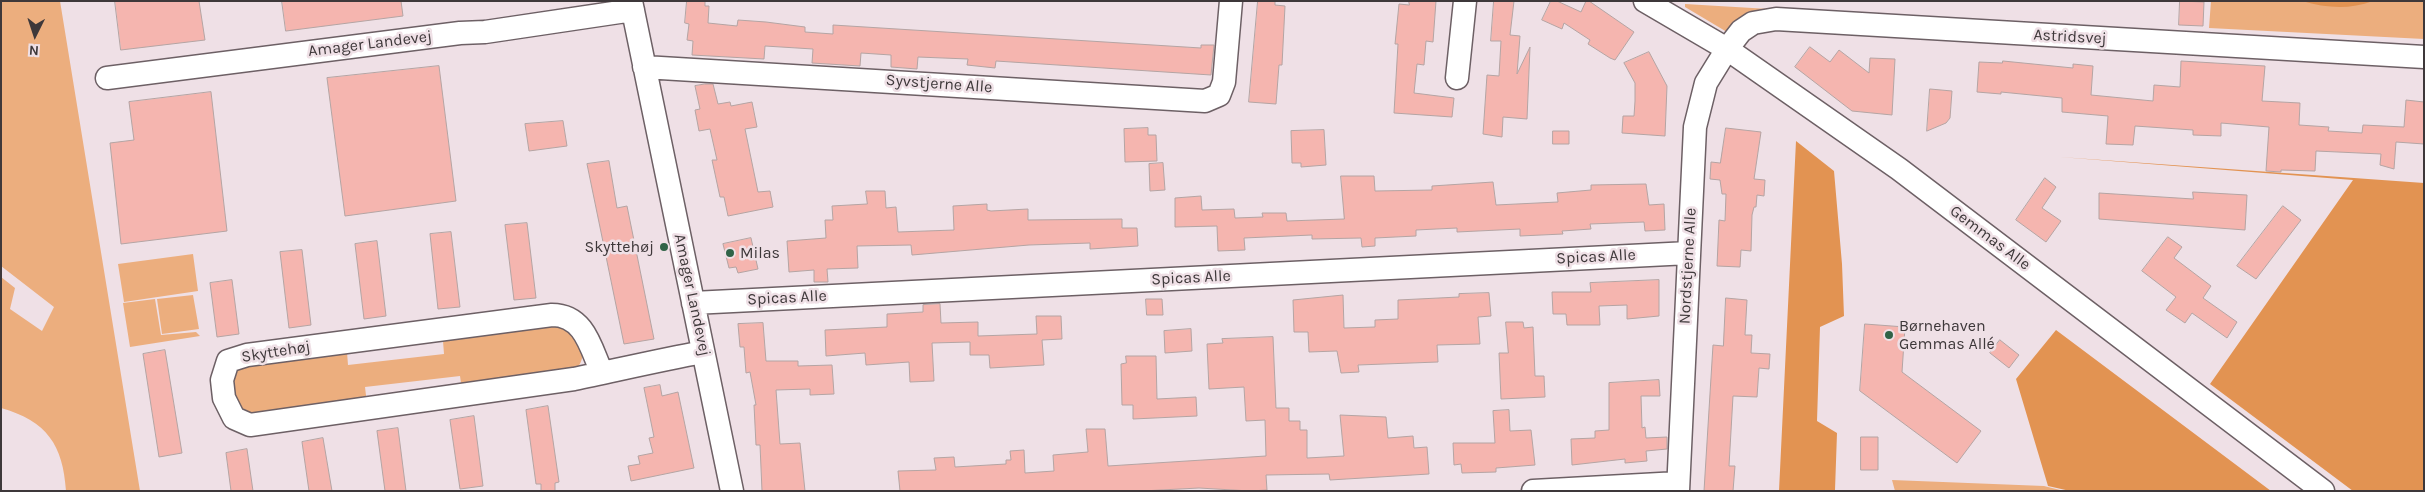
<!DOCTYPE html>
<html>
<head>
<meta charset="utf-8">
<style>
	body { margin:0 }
	#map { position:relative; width:2425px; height:492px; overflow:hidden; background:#efe0e6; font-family:Karla,sans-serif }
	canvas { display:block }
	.frame { position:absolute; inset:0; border:2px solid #3e383a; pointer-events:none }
	.north { position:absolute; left:10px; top:10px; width:50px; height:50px; -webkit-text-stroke:4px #efe0e6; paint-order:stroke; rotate:184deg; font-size:14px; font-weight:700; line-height:20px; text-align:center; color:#3e383a }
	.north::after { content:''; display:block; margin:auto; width:18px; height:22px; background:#3e383a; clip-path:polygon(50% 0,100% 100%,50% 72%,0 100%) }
</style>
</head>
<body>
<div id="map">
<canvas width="2425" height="492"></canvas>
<div class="frame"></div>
<div class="north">N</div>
</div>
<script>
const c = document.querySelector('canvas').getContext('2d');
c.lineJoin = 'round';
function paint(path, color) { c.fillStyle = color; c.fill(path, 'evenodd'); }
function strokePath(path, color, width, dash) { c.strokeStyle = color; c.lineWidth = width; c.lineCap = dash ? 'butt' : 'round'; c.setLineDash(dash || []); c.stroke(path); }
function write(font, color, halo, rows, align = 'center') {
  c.font = font + ' Karla,sans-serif'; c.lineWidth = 5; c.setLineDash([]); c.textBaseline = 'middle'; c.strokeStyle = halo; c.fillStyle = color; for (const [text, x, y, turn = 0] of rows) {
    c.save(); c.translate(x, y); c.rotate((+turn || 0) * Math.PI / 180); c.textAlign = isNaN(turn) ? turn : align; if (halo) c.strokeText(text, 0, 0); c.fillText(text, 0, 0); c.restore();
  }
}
const green = new Path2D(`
	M1 1H60L140 491H66C63 445 47 421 1 408V277L15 288 10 309 42 331 54 307 1 266Z
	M2211 1H2424V39L2209 28Z
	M1685 4 1769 9 1727 32 1685 7Z
	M193 254 198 291 124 302 118 264Z
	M193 295 199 329 162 334 157 299Z
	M155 299 161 335 196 332 200 336 130 347 123 303Z
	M556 324 567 325C578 341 590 350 577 369L462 390 460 376 365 387 367 404 248 416 234 402V372L247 362 347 352 348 365 444 354 443 341 445 338Z
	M1892 480 2044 486 2064 491H1895Z`);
const forest = new Path2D(`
	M2302 1H2373C2349 10 2326 8 2302 1Z
	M1796 141 1834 171 1842 264 1844 316 1820 327 1817 421 1837 433 1835 490 1841 491H1779Z
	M2060 157 2424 183V491H2353L2210 384 2353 180Z
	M2056 330 2271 491H2070L2048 486 2016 379Z`);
const building = new Path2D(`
	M115 1H199L205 40 121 50Z
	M282 1H401L403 16 286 31Z
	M687 1H705V6H709L708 23 737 26 738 20 766 22 805 27V32L833 34V25L1201 48V45H1214L1211 75 996 61 995 68 967 65 968 59 918 57 917 69 891 67V55L861 53 860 66 812 63 813 49 765 46 764 59 692 55 693 41 687 40 689 24 685 23Z
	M1258 1H1275V5L1285 6 1282 65H1279L1276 104 1249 102Z
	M1409 1H1436L1433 42 1426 41 1424 65 1417 64 1414 93 1454 98 1452 117 1394 113 1398 44H1395L1399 4 1409 5Z
	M1494 1H1514L1510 35 1520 36 1517 74 1530 47 1527 119 1503 117 1502 137 1483 134 1487 75 1499 76 1501 41H1491Z
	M1551 1H1557L1581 12 1586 1H1589L1634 32 1615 60 1610 58 1588 44 1590 40 1564 23 1562 29 1542 20Z
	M2180 1 2204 2 2203 26 2179 25Z
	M1810 47 1830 62 1839 50 1869 73 1870 58 1895 59 1892 115 1852 111 1795 67Z
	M1649 52 1667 86 1665 136 1622 133 1623 116H1634L1635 101V83L1624 63Z
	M2003 61 2073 68V64L2093 66 2091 95 2153 101 2154 85 2180 87 2181 61 2265 66 2262 101 2300 103 2299 125 2329 127 2328 131 2362 133 2363 125 2404 127 2406 100 2424 102V144L2396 142 2394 169 2380 165 2381 154 2316 151 2315 171 2281 170V172L2266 171 2269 127 2221 123V136L2193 135V130L2135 126 2133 145 2106 144 2108 116 2062 112V98L2001 92V94L1977 92 1979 62 2002 63Z
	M439 66 456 201 345 216 327 78Z
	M705 84H713L718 104 730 102 731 106 752 102 757 127 745 129 758 192 770 191 773 207 728 216 724 197H720L712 160H717L710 129 699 131 695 110 700 109 695 86Z
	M1930 89 1952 91 1950 118 1946 123 1927 131Z
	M211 92 227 231 121 244 110 143 134 140 129 102Z
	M563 121 567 146 529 151 525 124Z
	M1148 128V135H1156L1157 161 1125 162 1124 129Z
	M1726 128 1761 132 1754 179 1765 180 1764 196 1757 195 1756 207H1754L1752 215 1751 251 1741 250 1740 267 1717 266 1719 220 1725 221 1726 194H1722L1720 180 1710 179 1711 162 1720 163Z
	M1324 130 1326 165 1301 167V163H1292L1291 131Z
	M1553 131H1569V144H1553Z
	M609 161 617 208 627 206 654 339 624 344 587 164Z
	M1163 163 1165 190 1150 191 1149 164Z
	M1341 176H1374L1375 191 1432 190V186L1493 182 1496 205 1558 202 1557 193 1591 190V185L1646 184 1649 205 1664 204 1665 230 1645 231 1644 222 1590 224 1591 229 1562 231 1563 234 1520 236V229L1457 232V228L1416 230V236L1375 238V246L1362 247 1361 238 1312 239V235L1244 238 1245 250 1218 251 1217 226 1175 227V198L1201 196 1202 210 1234 209 1235 218 1263 217 1262 213H1286L1287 221 1344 219Z
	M2045 178 2056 187 2042 208 2061 221 2046 242 2016 220Z
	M866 191H885L886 208 896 207 898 232 954 230 953 206 987 204V210L991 211 1028 209V220L1122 219V228H1137L1138 246 1090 249V243L1029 245 912 255 911 245 857 246 858 268 827 269 828 282H814V270L789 272 787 241 826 238 825 220H833L832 206 867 204Z
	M2193 192 2247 195 2245 230 2099 219V193L2193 199Z
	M2283 206 2301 220 2256 279 2237 266Z
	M527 223 536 298 514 300 505 225Z
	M451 232 460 307 438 309 430 234Z
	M2168 237 2182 247 2174 258 2211 286 2203 298 2237 322 2227 338 2192 313 2185 323 2166 310 2176 297 2142 271Z
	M751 238 758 269 738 273 736 267 729 268 723 244Z
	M377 241 386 316 364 319 355 244Z
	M302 250 311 325 289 328 280 252Z
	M232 280 239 334 217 337 210 283Z
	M1659 280V316L1627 319V305L1599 306 1600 325H1567L1566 314H1553L1552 292H1591L1590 283Z
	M1489 293 1491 316 1478 317 1480 344 1437 345 1438 362 1358 365 1359 372 1341 373 1337 351 1309 352 1308 332H1294L1293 300 1343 295 1344 328 1375 327V320L1398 319V300L1459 297V294Z
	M1726 298 1747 300 1745 335H1752L1751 353 1770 354 1769 369 1759 368 1757 397 1733 396 1729 466H1735L1733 491H1704L1713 345 1723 346Z
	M1146 299H1162L1163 315H1147Z
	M940 304 941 323 978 322V336L1037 334 1036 316H1061L1062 339 1042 340 1044 365 990 368 989 355H970V342L932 343 934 381 910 382 909 362 866 365 865 353 826 356 825 330 887 327V314L923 312V305Z
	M1506 322H1523L1524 328 1533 327 1535 376H1544L1545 397 1501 399 1499 353H1508Z
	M763 323 766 361H798V366L832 365 834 394 810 395V389L776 390 780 444 800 443 805 491H762L760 445H756L754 405H756L750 372 746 373 744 347H740L738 324Z
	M1865 324 1905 327 1902 372 1981 431 1957 463 1860 391Z
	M1191 329 1192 351 1165 353 1164 331Z
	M1273 337 1276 408H1289V421H1300V430H1307V458L1344 456 1340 415 1386 417 1388 438 1413 436 1414 448 1427 447 1429 474 1330 480 1329 474 1266 475 1267 490 1250 491 1199 488 1142 491H900L898 471 936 470 934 458 954 457 955 467 1006 464V460H1011L1010 451 1024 450 1025 473 1054 471 1053 455 1088 452 1086 429H1105L1108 466 1266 456 1265 420 1246 421 1244 387 1209 389 1207 344 1223 343 1222 339Z
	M2000 340 2019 355 2009 368 1990 353Z
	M165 350 182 453 159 457 143 354Z
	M1126 356H1156L1157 399 1196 397 1197 416 1133 419V405H1122L1121 364 1126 363Z
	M1659 380 1660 396H1641L1642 428 1645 427 1646 438 1667 437V449L1646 451 1647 461 1625 463V459L1572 465 1571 439 1595 438V431L1609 430V383Z
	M660 385 662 396 678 392 694 468 631 481 628 466 640 464 638 456 653 453 649 438 654 437 644 388Z
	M548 406 559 482 555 483V491H541V484H536L526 410Z
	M1509 410 1510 431 1531 430 1535 465 1496 468V472L1462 473 1461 464 1454 465 1453 443H1495L1493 411Z
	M474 416 483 486 460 489 450 420Z
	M398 428 406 491H385L377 431Z
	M1861 437H1878V470H1861Z
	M323 438 332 491H309L302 442Z
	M247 449 253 491H231L226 453Z`);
const minor = new Path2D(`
	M631 1 732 491
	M1645 1 1727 49 1899 169 2323 491
	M644 67 1205 101 1219 95 1224 82 1231 1
	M107 78 460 33 485 32 633 10
	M1457 78 1465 1
	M693 303 1689 253
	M602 373C591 349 585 315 552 315L247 355 228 361 222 380 224 398 234 418 250 425 574 379C617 370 660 360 703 352
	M1533 491 1678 483
	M1678 491 1695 127 1706 83 1727 49 1741 31 1753 23 1776 19 2424 57`);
const markers = [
	[664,247,5,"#306347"],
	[730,253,5,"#306347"],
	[1889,335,5,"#306347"]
];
const streetNames = [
	["Astridsvej",2070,37,3],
	["Amager Landevej",370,44,-7],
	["Syvstjerne Alle",939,84,4],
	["Gemmas Alle",1990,238,37],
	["Spicas Alle",1596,257,-3],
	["Nordstjerne Alle",1688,266,-87],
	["Spicas Alle",1191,278,-3],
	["Amager Landevej",692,295,78],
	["Spicas Alle",787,298,-3],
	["Skyttehøj",276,352,-9]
];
const poiNames = [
	["Skyttehøj",654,247,"right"],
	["Milas",740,253],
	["Børnehaven",1899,326],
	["Gemmas Allé",1899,344]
];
paint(green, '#ecae7e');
paint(forest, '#e29352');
paint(building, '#f5b5af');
strokePath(building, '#b4a4a3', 1);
strokePath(minor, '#6d6065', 25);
strokePath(minor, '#fff', 22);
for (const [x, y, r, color] of markers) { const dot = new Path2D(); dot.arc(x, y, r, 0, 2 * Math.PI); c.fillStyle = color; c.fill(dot); strokePath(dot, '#efe0e6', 2); }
write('16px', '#3e383a', '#efe0e6', streetNames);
write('16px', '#3e383a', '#efe0e6', poiNames, 'left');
</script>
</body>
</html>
